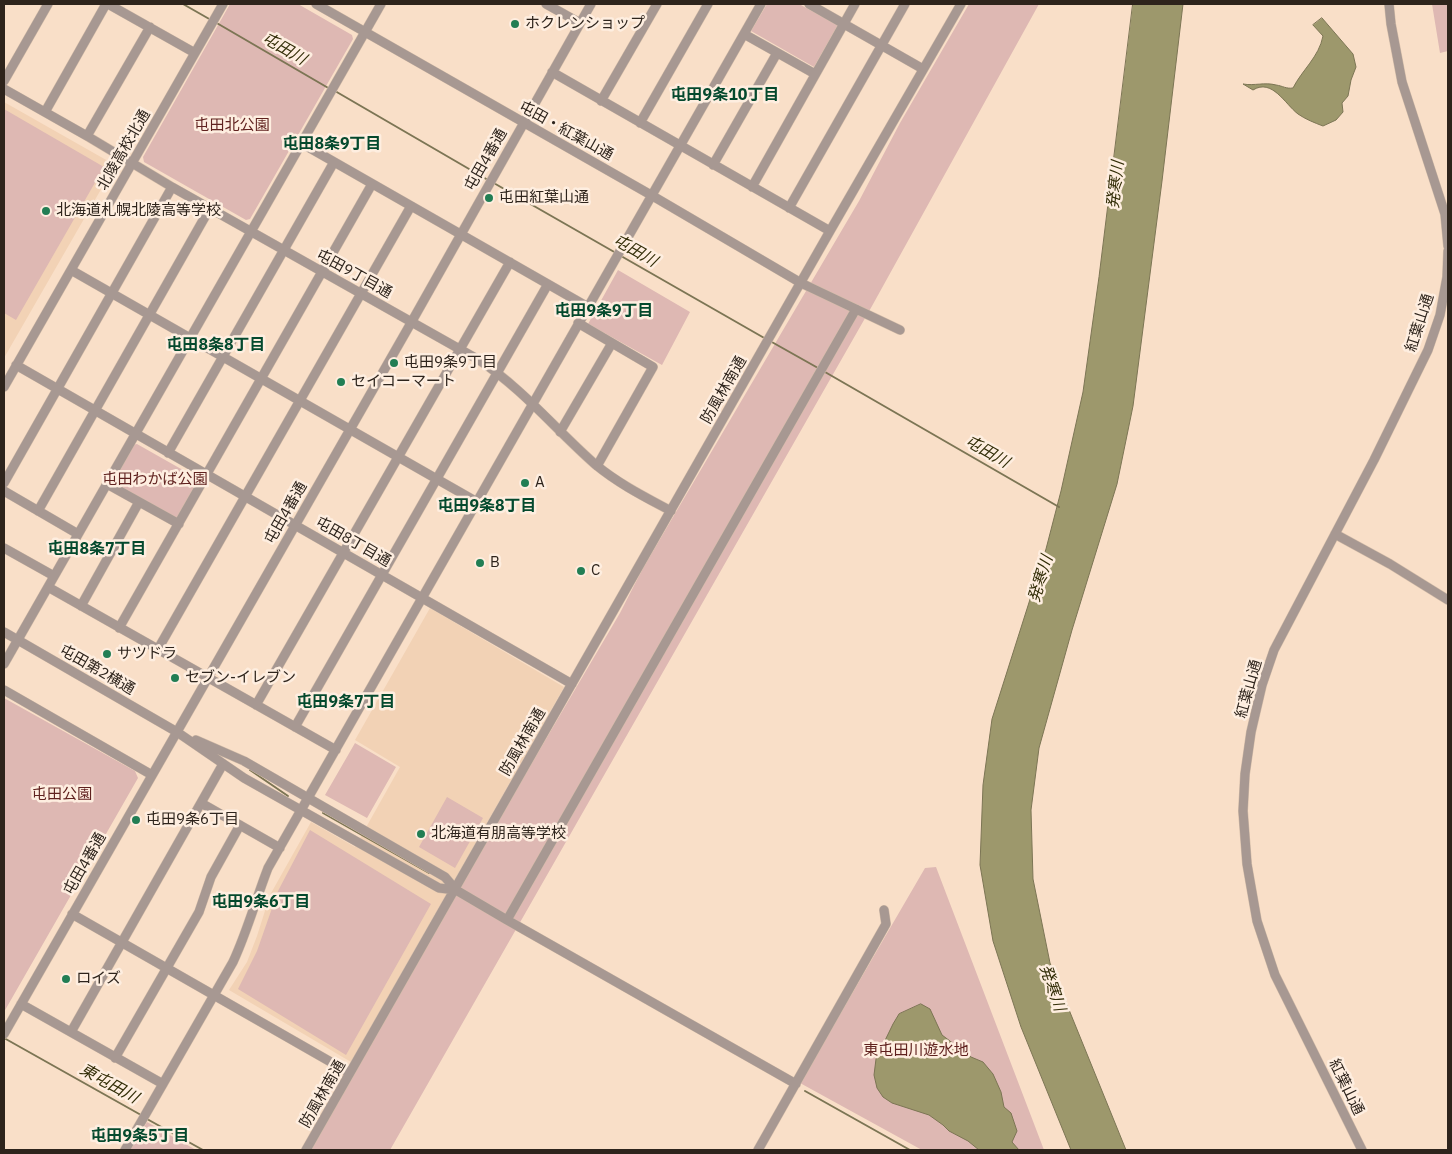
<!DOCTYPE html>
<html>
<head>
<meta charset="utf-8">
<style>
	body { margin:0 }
	#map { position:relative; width:1452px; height:1154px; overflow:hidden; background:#f9dfc8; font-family:"IBM Plex Sans",sans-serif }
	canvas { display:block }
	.frame { position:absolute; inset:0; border:5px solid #2e241c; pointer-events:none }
</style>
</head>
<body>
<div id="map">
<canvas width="1452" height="1154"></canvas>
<div class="frame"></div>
</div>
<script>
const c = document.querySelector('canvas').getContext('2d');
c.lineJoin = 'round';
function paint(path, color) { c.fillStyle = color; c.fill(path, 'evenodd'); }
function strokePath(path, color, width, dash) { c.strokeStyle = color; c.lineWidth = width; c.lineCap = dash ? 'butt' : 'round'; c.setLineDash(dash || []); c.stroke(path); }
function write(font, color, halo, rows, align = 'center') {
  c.font = font + ' "IBM Plex Sans","Noto Sans JP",sans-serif'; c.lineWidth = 5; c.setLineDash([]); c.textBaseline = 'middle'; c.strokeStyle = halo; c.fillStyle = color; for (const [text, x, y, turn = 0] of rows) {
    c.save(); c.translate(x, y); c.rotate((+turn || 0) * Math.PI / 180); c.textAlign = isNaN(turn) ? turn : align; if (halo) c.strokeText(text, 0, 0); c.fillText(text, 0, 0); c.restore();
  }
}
const built = new Path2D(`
	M4 102 115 165 4 358Z
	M430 608 564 687 351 1062 229 990 247 962 257 936 270 895 311 822 355 847 400 767 355 740Z`);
const green = new Path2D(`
	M230 4H298L352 35 353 39 250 219 246 220 144 162 143 157Z
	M767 4H799L838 25 814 67 751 31Z
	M969 4H1039L872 306 390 1150H310L523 778 620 613 643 568 859 201 900 123Z
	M1432 4H1448V51L1440 53Z
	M4 109 104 167 16 320 4 313Z
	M618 270 690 312 662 365 588 324Z
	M137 444 197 478V482L178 517 174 518 115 483 113 479 132 445Z
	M4 698 135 771 138 778 4 1012Z
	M355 743 396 767 367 818 325 795Z
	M447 797 483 818 455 868 419 847Z
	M310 830 431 904 346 1055 238 989 257 951 278 891Z
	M936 867 1044 1150H922L800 1083 925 868Z
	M147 1122 196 1150H130Z`);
const water = new Path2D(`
	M1133 4H1183L1162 181 1133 406 1117 484 1072 630 1039 748 1031 810 1033 879 1050 963 1126 1150H1071L1021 1027 993 941 980 865 983 785 992 719 1046 549 1061 491 1083 392 1099 277Z
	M1322 18 1353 54 1356 67 1351 80 1348 96 1342 103 1343 112 1336 120 1323 126C1315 123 1305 119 1298 114 1285 104 1272 78 1253 90L1243 84C1254 86 1265 82 1276 85 1283 86 1286 89 1293 88 1302 70 1319 57 1323 36L1313 25Z
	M921 1004 930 1009 942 1035 971 1057 983 1062 993 1074 1001 1092 1004 1107 1011 1113 1017 1131 1012 1142 1019 1150H979L968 1141 949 1131 943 1125 929 1115 892 1103 883 1097 877 1088 874 1075 876 1059 893 1024 899 1014Z`);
const stream = new Path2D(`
	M183 4 211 20
	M215 22 330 89
	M335 91 488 180
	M492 182 616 253
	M621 256 766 339
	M770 341 818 368
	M825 372 1059 507
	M250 770 288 796
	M323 813 429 873
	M4 1038 141 1115
	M805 1091 910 1150
	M147 1119 203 1150`);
const minor = new Path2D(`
	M108 4 195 53
	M316 4 651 195 801 283 900 330
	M546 4 580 23
	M809 4 923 69
	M1389 4 1391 24 1402 82 1445 214 1448 246
	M744 34 815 74
	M552 72 830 231
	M4 81 48 4
	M4 89 87 136 172 187 479 360C523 389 556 430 596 465 619 484 645 497 671 511
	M601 101 657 4
	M45 112 106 4
	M640 123 708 4
	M87 136 150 27
	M301 143 588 307
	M713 165 777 53
	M752 187 855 4
	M789 208 905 4
	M71 270 477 502
	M578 323 653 367 597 466
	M16 365 572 684
	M4 387 223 4
	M560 432 612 343
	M168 453 334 162
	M4 483 172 187
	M107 484 179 524
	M4 491 78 534
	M38 511 210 208
	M1335 534 1390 564 1448 600
	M4 548 54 576
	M48 587 336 750
	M81 606 139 502
	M119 628 372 184
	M4 632 177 732 244 778 439 888 456 890
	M158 649 411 206
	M4 664 381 4
	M4 690 152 775
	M256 705 510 262
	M295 727 548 284
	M196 740 244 761 445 877 456 890 507 920
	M201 803 280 848
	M72 914 350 1073
	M21 1004 163 1084
	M71 1032 223 764
	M4 1034 407 330 591 4
	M115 1058 199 912 211 877 240 825
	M796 1084 507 920 856 309
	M125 1150 233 962C247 932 256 899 268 868L761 4
	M306 1150 830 231 961 4
	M758 1150 886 924 884 910
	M1362 1150 1275 975 1257 921 1247 864 1243 811 1245 774 1251 732 1262 685 1274 650 1374 460 1428 350 1440 315 1447 277 1448 251`);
const markers = [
	[515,24,5,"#227e54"],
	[489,198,5,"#227e54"],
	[46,211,5,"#227e54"],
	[394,363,5,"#227e54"],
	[341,382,5,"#227e54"],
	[525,483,5,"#227e54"],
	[480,563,5,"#227e54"],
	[581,571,5,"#227e54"],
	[107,654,5,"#227e54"],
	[175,678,5,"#227e54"],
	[136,820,5,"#227e54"],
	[421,834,5,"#227e54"],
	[66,979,5,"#227e54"]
];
const poiNames = [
	["ホクレンショップ",525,24],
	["屯田紅葉山通",499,198],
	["北海道札幌北陵高等学校",56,211],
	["屯田9条9丁目",404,363],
	["セイコーマート",351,382],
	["A",535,483],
	["B",490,563],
	["C",591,571],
	["サツドラ",117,654],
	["セブン-イレブン",185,678],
	["屯田9条6丁目",146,820],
	["北海道有朋高等学校",431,834],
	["ロイズ",76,979]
];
const parkNames = [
	["屯田北公園",232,126],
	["屯田わかば公園",155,480],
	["屯田公園",62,795],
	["東屯田川遊水地",916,1051]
];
const streetNames = [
	["屯田・紅葉山通",566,131,29],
	["北陵高校北通",124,150,-60],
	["屯田4番通",486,160,-60],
	["屯田9丁目通",354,274,29],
	["紅葉山通",1420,323,-72],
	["防風林南通",724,390,-60],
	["屯田4番通",286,513,-60],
	["屯田8丁目通",353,542,30],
	["屯田第2横通",97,670,30],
	["紅葉山通",1249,689,-74],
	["防風林南通",523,742,-60],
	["屯田4番通",85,864,-60],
	["紅葉山通",1346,1087,64],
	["防風林南通",323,1094,-60]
];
const waterNames = [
	["屯田川",284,49,30],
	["発寒川",1116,185,-84],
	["屯田川",635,251,30],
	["屯田川",987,452,30],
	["発寒川",1041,579,-73],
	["発寒川",1052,988,71],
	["東屯田川",109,1084,29]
];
const neighbourhoodNames = [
	["屯田9条10丁目",725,95],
	["屯田8条9丁目",332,144],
	["屯田9条9丁目",604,311],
	["屯田8条8丁目",216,345],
	["屯田9条8丁目",487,506],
	["屯田8条7丁目",97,549],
	["屯田9条7丁目",346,702],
	["屯田9条6丁目",261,902],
	["屯田9条5丁目",140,1136]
];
paint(built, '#f2d2b5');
paint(green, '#deb8b3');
paint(water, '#9d986c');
strokePath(water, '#7c7554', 1);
strokePath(stream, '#7c7554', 2);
strokePath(minor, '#d4bda9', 10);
strokePath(minor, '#a79892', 9);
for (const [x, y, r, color] of markers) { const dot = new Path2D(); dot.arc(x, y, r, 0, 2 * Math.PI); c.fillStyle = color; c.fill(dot); strokePath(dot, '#feeee0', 2); }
write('15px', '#2e241c', '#feeee0', poiNames, 'left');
write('15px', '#60221f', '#feeee0', parkNames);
write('15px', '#2e241c', '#feeee0', streetNames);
write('italic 16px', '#332e08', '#feeee0', waterNames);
write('bold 16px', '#04492d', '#feeee0', neighbourhoodNames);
</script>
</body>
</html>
